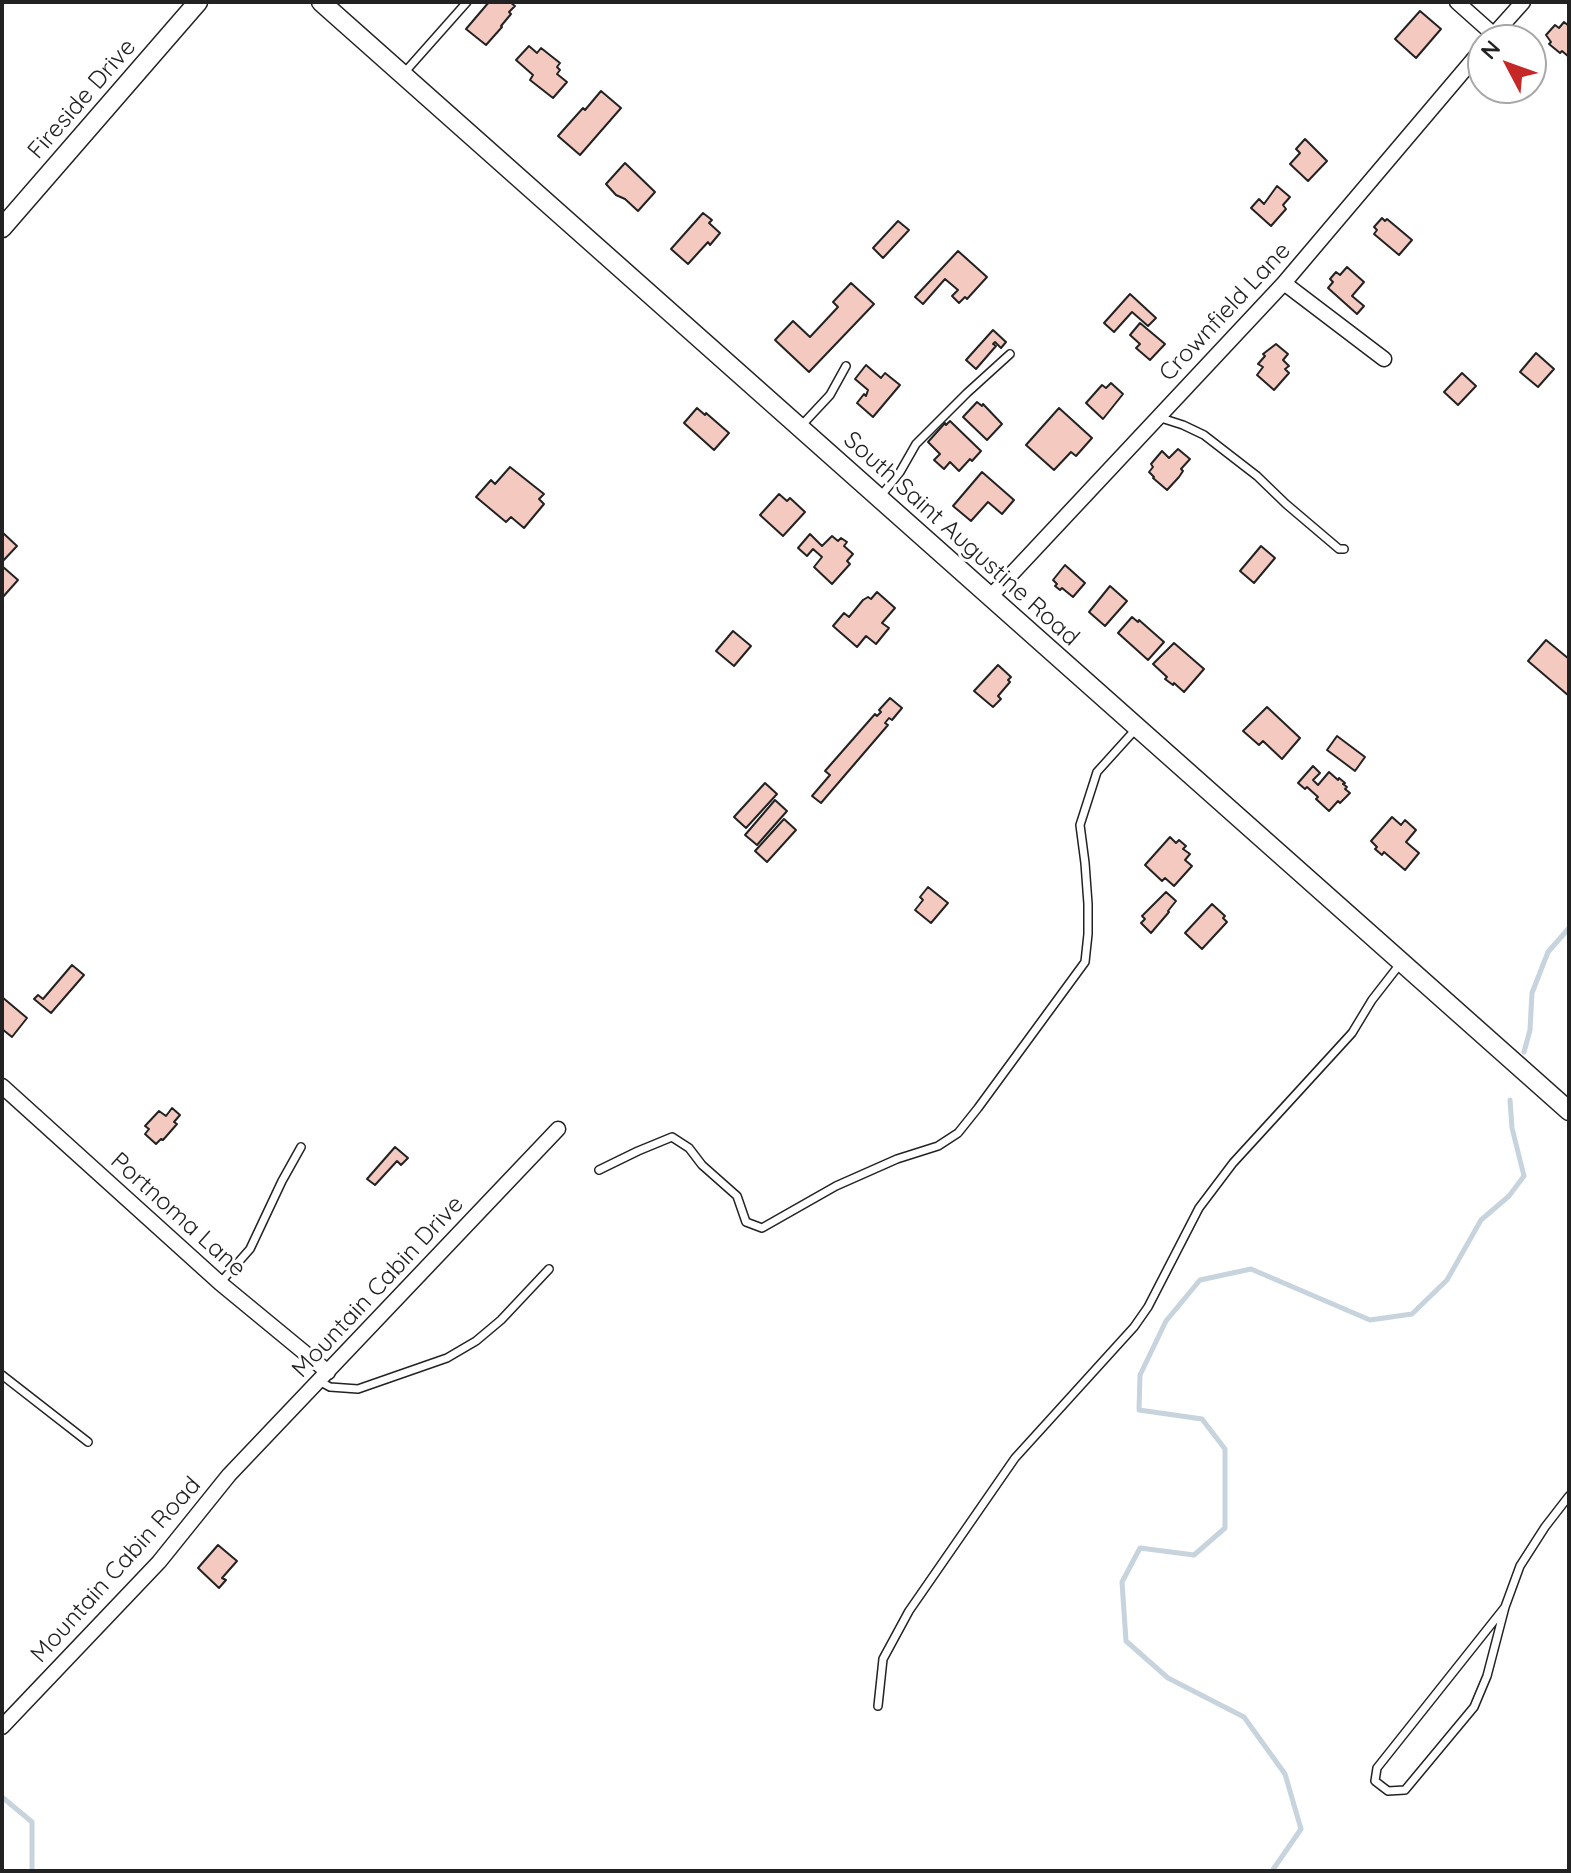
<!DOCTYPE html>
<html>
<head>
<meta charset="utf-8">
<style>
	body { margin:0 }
	#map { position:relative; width:1571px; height:1873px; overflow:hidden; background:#fff; font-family:Quicksand,sans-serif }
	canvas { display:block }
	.frame { position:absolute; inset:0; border:4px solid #222; pointer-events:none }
	.north { position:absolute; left:1467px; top:24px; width:80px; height:80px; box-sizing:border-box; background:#fff; border:2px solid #a7a7a7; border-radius:50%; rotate:311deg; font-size:22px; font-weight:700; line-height:32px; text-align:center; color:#222 }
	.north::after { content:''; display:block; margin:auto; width:28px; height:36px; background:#c62828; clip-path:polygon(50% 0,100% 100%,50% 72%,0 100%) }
</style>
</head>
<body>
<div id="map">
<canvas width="1571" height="1873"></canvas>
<div class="frame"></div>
<div class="north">N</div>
</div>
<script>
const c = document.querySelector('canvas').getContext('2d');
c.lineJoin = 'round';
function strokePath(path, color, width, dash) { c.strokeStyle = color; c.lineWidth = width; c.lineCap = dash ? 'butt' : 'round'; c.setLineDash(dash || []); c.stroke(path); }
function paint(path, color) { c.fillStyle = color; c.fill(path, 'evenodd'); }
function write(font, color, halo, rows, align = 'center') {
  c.font = font + ' Quicksand,sans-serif'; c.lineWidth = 6; c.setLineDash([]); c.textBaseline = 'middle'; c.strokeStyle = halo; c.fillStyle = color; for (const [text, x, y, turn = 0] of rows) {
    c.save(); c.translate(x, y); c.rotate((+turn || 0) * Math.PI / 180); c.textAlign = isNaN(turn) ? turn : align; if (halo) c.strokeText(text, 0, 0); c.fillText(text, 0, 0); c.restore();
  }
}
const stream = new Path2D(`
	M1524 1052 1530 1030 1532 993 1548 952 1569 928
	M2 1797 32 1822V1871
	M1272 1871 1301 1829 1285 1774 1244 1717 1168 1678 1126 1641 1122 1582 1140 1548 1194 1555 1225 1528V1449L1202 1419 1139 1410 1140 1375 1166 1321 1200 1280 1251 1269 1370 1320 1412 1314 1447 1280 1481 1220 1509 1196 1524 1176 1512 1128 1510 1100`);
const building = new Path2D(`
	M489 2H510L515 6 509 12 511 14 501 26 502 27 486 45 466 29Z
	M1420 11 1441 29 1416 58 1395 39Z
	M1564 22 1569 26V57L1562 51 1560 53 1549 44 1551 42 1546 35 1555 25 1559 28Z
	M529 46 537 53 541 48 560 63 557 67 560 70 557 74 567 82 553 98 530 80 533 75 516 60Z
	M601 91 621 108 580 155 558 136 583 108 585 110Z
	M1305 139 1327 161 1308 181 1290 164 1300 153 1296 149Z
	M625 163 655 192 638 211 625 199 616 195 606 184Z
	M1277 186 1290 197 1283 205 1286 209 1271 226 1251 208 1259 199 1264 204Z
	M703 213 712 220 709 223 720 233 710 245 708 242 688 264 671 249Z
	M1382 218 1385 221 1387 219 1412 240 1399 255 1374 234 1377 230 1374 227Z
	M898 221 909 230 883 258 873 248Z
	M958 251 987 277 967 299 965 297 959 303 952 296 958 290 945 279 923 304 915 297Z
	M1347 267 1364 282 1352 296 1364 306 1357 314 1328 288 1333 282 1330 279 1336 272 1340 275Z
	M851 283 874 304 809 372 775 340 793 321 810 337 838 307 833 302Z
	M1130 294 1156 318 1148 326 1132 312 1114 332 1104 323Z
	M1140 323 1165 344 1150 360 1136 348 1140 344 1130 335Z
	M993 330 1006 342 1001 348 995 342 993 344 996 346 976 369 966 360Z
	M1276 344 1288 354 1283 360 1289 366 1285 369 1289 373 1274 390 1257 375 1263 367 1258 364 1265 356 1263 354Z
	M1536 353 1554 369 1538 387 1520 372Z
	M866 365 881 378 885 373 900 385 873 417 857 403 864 394 866 396 868 390 855 379Z
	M1462 373 1476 386 1458 405 1444 392Z
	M1111 383 1123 394 1103 419 1086 403 1102 385 1106 388Z
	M977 402 982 406 983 404 1002 424 987 440 963 417Z
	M697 408 705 415 706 413 729 433 714 450 684 423Z
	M1059 408 1092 438 1076 456 1071 452 1054 470 1026 445Z
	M950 421 981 451 972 461 970 459 959 471 950 462 944 469 934 460 940 454 928 442 945 423 946 425Z
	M1178 449 1190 459 1181 469 1183 471 1179 477 1167 490 1153 478 1154 477 1149 472 1153 467 1151 464 1162 451 1169 458Z
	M510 467 544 494 539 499 544 504 524 528 511 517 506 522 476 497 491 480 495 484Z
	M982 472 1014 500 1002 514 988 502 971 521 953 506Z
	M779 494 787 501 790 498 805 512 783 536 760 515Z
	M2 532 17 546 2 562Z
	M810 534 822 546 832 536 838 541 841 538 847 542 844 546 853 554 847 561 850 564 832 584 814 567 822 557 813 549 807 556 798 548Z
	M1261 546 1275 558 1254 583 1240 571Z
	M1065 565 1085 583 1073 597 1062 588 1060 590 1055 586 1057 584 1053 580Z
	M2 566 18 580 2 598Z
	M1110 586 1127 601 1105 626 1089 612Z
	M877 592 895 608 882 623 889 628 876 644 866 636 857 647 833 626 844 613 849 617 863 600 868 597 871 599Z
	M1132 617 1138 622 1139 620 1164 642 1148 660 1118 633Z
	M733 631 751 646 734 666 716 651Z
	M1546 640 1569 659V696L1528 661Z
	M1174 643 1204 669 1184 692 1174 683 1173 685 1165 679 1167 677 1153 664Z
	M998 665 1011 677 1008 680 1010 682 998 696 1001 699 993 707 974 691Z
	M890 698 902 708 892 720 889 718 885 723 888 725 821 803 812 796 830 775 825 771 875 714 877 716 881 712 879 710Z
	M1267 707 1300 738 1282 759 1263 741 1259 745 1243 731Z
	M1337 736 1365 757 1355 771 1327 750Z
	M1313 766 1320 773 1313 780 1318 785 1329 772 1338 780 1339 778 1345 783 1343 784 1347 787 1345 789 1350 793 1340 803 1338 801 1329 811 1316 799 1318 797 1307 787 1305 789 1298 783Z
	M765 783 777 794 746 828 734 817Z
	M775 800 787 811 757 845 745 835Z
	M1392 817 1401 825 1405 820 1416 830 1406 842 1419 853 1405 870 1384 852 1382 855 1375 849 1377 847 1371 841Z
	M784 819 796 830 767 862 755 851Z
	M1170 837 1176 843 1179 840 1186 846 1183 849 1190 854 1185 860 1192 866 1174 886 1165 878 1162 881 1145 865Z
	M928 887 948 903 931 923 915 910 923 900 920 897Z
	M1166 892 1176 901 1168 911 1169 912 1151 933 1141 923 1145 919 1142 916Z
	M1212 904 1225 916 1223 918 1227 922 1202 949 1185 933Z
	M72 965 84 975 51 1013 34 999 38 995 43 999Z
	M2 997 27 1018 12 1037 2 1029Z
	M172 1108 180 1115 174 1122 177 1124 163 1140 161 1139 156 1144 145 1134 149 1129 145 1126 159 1111 166 1116Z
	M395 1147 408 1158 401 1165 397 1161 375 1185 367 1179Z
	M218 1545 237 1561 222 1578 226 1580 219 1588 198 1568Z`);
const service = new Path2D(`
	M404 73 467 2
	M1158 417 1183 425 1204 435 1257 476 1286 504 1339 549H1344
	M801 426 830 395 846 366
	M880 497 900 472 916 444 967 393 1010 354
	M599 1170 638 1151 672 1137 689 1148 702 1165 737 1196 746 1222 762 1228 836 1186 897 1159 938 1146 958 1133 978 1108 1085 962 1088 934V904L1085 863 1080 825 1097 772 1135 730
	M220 1283 250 1249 282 1181 301 1147
	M2 1375 88 1442
	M319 1381 330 1387 358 1389 447 1358 476 1341 501 1320 549 1269
	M1505 1607 1377 1768 1375 1781 1388 1791 1405 1790 1474 1707 1487 1676 1505 1607 1520 1566 1545 1527 1569 1496
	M878 1706 883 1659 909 1611 1015 1458 1134 1327 1148 1307 1199 1208 1233 1163 1352 1033 1372 1000 1400 964`);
const minor = new Path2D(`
	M1457 2 1494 35
	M1489 40 1523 2
	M1284 283 1384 359
	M990 597 1284 283 1483 48
	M2 1086 220 1283 328 1372
	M2 1727 159 1562 229 1475 558 1129`);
const tertiary = new Path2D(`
	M321 2 1569 1111
	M2 228 198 2`);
const streetNames = [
	["Fireside Drive",82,99,-49],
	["Crownfield Lane",1225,312,-47],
	["South Saint Augustine Road",961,539,42],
	["Portnoma Lane",178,1215,42],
	["Mountain Cabin Drive",378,1287,-47],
	["Mountain Cabin Road",116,1570,-48]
];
strokePath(stream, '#c7d3dd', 5);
paint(building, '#f3c9c0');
strokePath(building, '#222', 2);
strokePath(service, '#222', 10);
strokePath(minor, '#222', 17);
strokePath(tertiary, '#222', 21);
strokePath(service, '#fff', 7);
strokePath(minor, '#fff', 14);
strokePath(tertiary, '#fff', 18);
write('24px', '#222', '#fff', streetNames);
</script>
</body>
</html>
